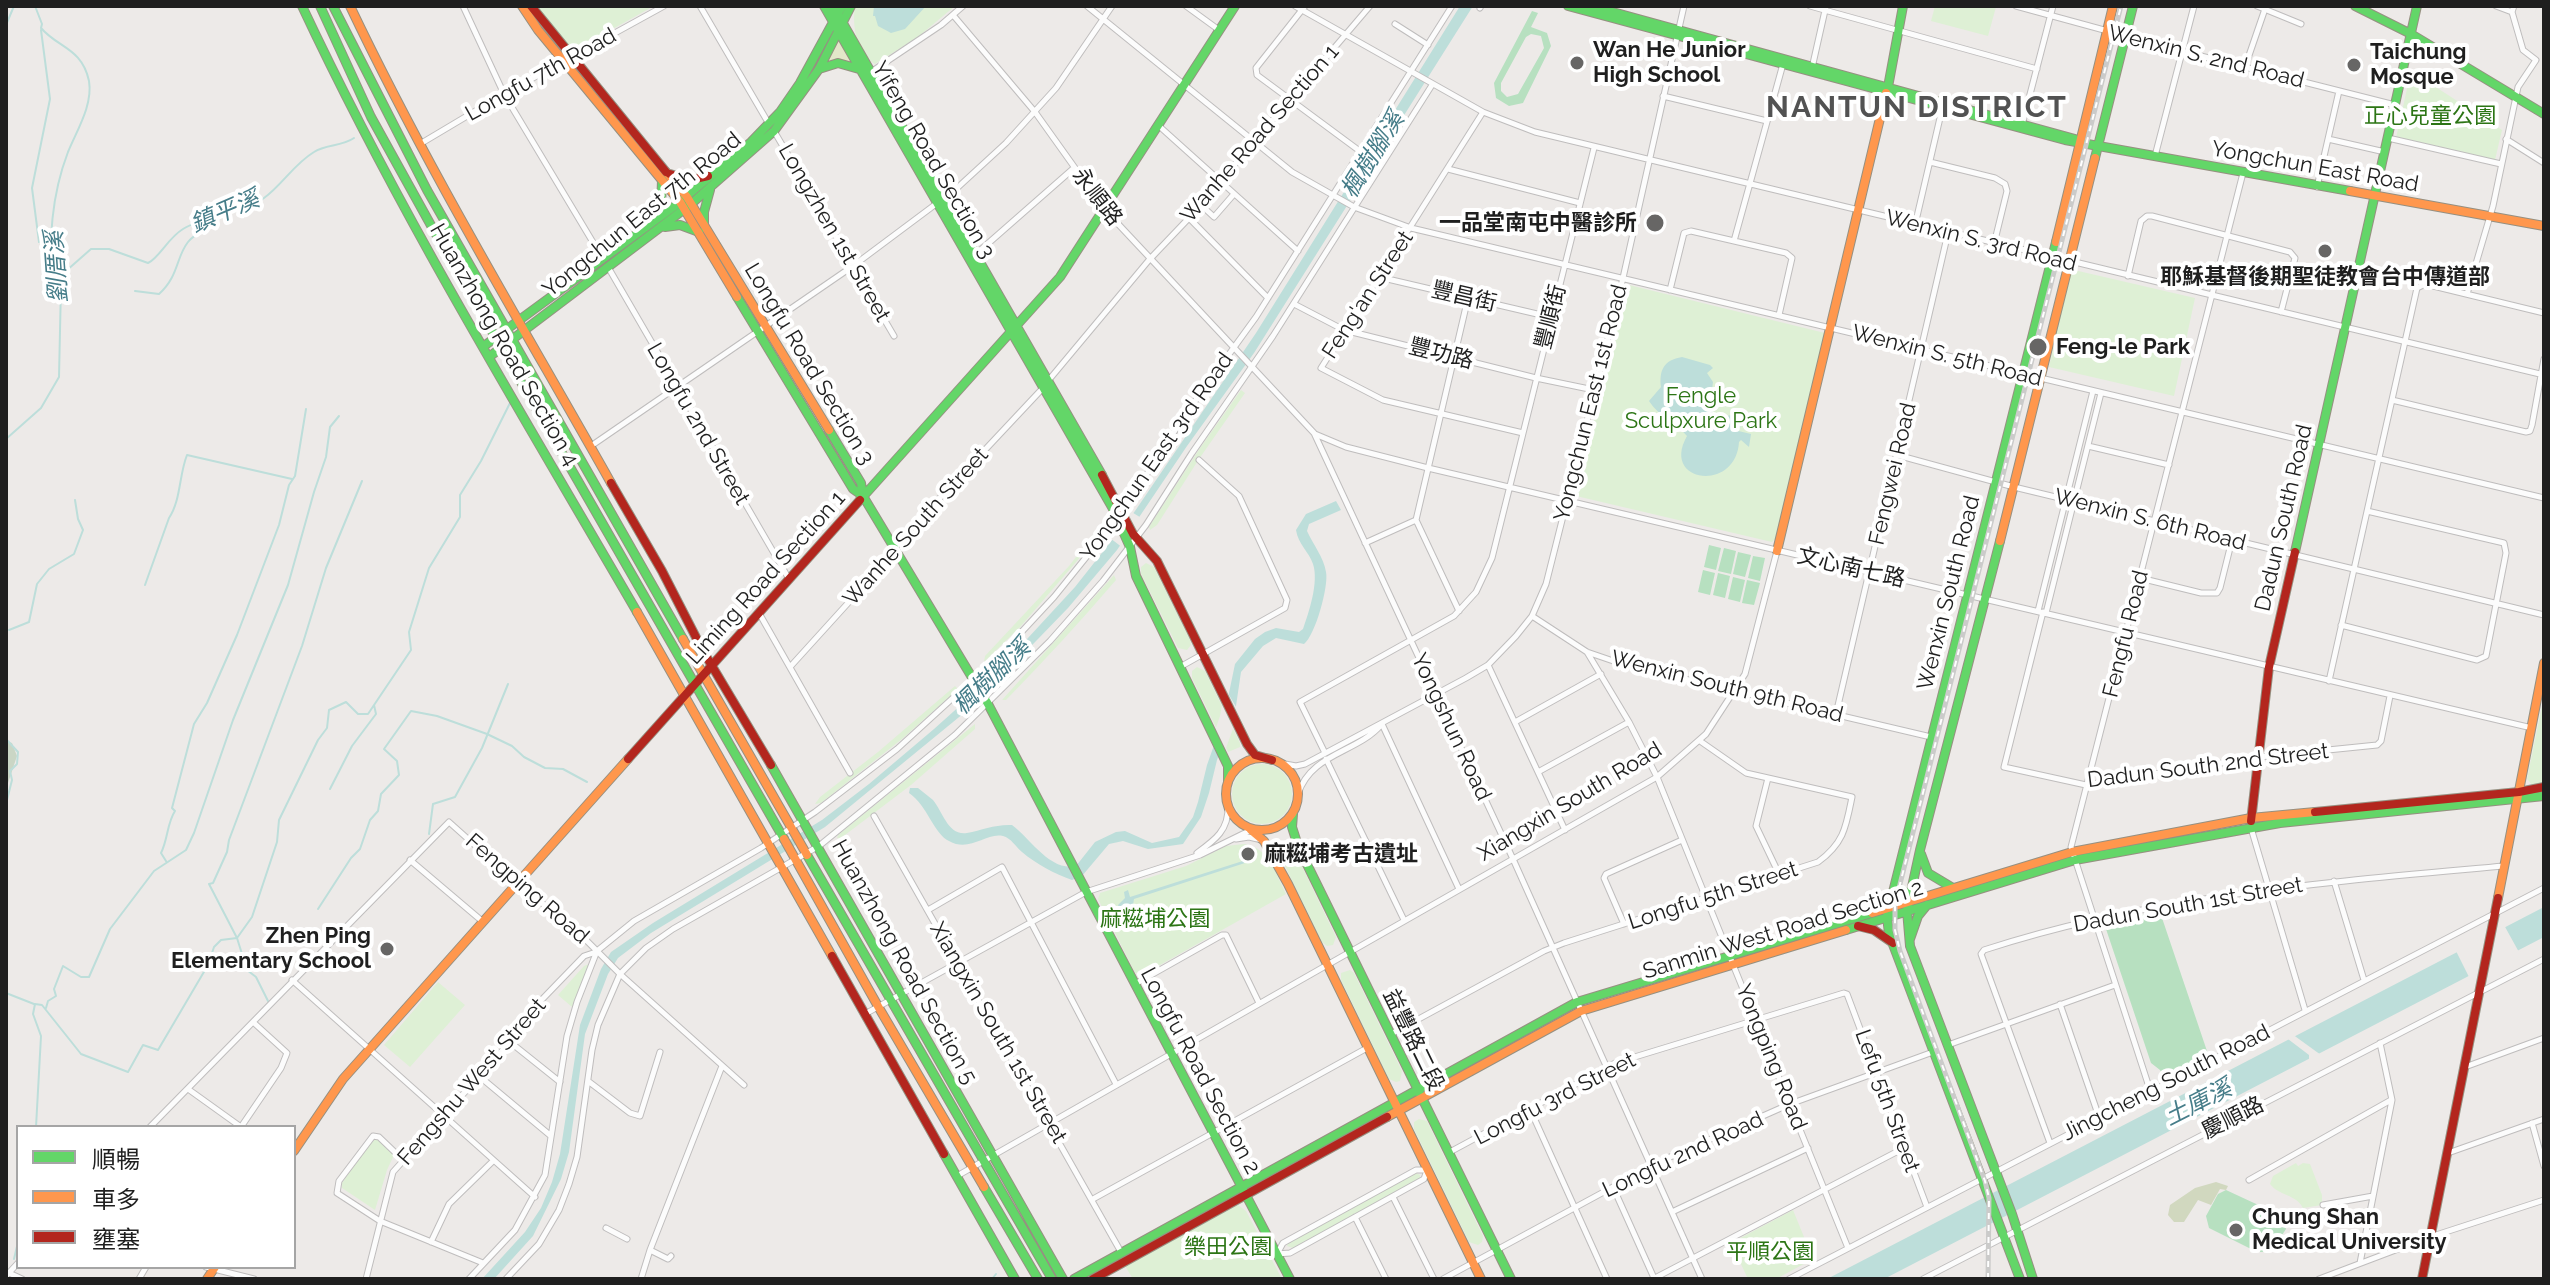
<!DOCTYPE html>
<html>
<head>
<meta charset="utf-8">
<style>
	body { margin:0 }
	#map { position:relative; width:2550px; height:1285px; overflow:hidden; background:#edeae8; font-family:Raleway,"Noto Sans TC",sans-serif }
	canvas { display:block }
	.frame { position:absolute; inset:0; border:8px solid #1f1f1f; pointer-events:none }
	.legend { position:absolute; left:16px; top:1125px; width:280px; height:144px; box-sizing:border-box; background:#fff; border:2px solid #a5a5a5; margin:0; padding:10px 14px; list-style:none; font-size:24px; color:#1f1f1f }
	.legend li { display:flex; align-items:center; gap:16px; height:40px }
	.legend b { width:40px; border:2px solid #a5a5a5 }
</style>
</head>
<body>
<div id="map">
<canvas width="2550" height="1285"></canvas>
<div class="frame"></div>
<ul class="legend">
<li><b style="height:10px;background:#63d668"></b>順暢</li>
<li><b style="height:10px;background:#ff974d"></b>車多</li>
<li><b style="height:10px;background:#b3261e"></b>壅塞</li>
</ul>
</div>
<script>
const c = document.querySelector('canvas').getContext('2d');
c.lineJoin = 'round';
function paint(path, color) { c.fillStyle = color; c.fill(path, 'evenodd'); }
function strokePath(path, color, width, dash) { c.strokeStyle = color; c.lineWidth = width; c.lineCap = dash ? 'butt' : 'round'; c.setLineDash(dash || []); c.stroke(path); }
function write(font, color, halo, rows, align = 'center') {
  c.font = font + ' Raleway,"Noto Sans TC",sans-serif'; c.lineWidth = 8; c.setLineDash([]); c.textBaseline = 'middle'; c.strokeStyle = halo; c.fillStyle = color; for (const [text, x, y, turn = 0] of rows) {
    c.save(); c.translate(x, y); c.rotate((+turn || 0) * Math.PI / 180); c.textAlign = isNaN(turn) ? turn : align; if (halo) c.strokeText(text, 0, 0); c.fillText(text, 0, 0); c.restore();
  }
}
const grass = new Path2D(`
	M839 38 852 63 837 60 826 63Z`);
const forest = new Path2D(`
	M2216 1182 2228 1186 2226 1190 2220 1189 2211 1205 2198 1200 2184 1222H2174L2168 1215 2170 1205 2195 1188Z`);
const cemetery = new Path2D(`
	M6 741 12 743 17 756 8 783 6 802Z`);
const park = new Path2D(`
	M536 6H654L573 51Z
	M855 6H955L918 37 875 64C856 54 852 25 855 6Z
	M1935 6 1996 7 1988 36 1931 21Z
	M2411 71 2502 130 2495 160 2396 138Z
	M2074 270 2195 298 2174 396 2049 367 2069 276Z
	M1629 285 1825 333 1775 539 1772 542 1576 496 1625 289Z
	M1241 390 1245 393 1199 459 1157 525 1150 530 1149 527 1200 448Z
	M1108 520V525L1021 626 984 662 985 656 1069 566 1104 521Z
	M1146 563 1154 567 1190 640 1191 645 1187 650 1178 648 1141 574V567Z
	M1114 575 1116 580C1081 621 1044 661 1006 700H1002Z
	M1197 667 1205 671 1240 743V747L1228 752 1192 678V671Z
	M955 686 958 689 902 739 821 803 815 804 820 797 878 752Z
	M2544 696V783L2532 785 2527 779Z
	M975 724V729L911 785 841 838H837L838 835Z
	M1232 794a30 30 0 1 1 60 0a30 30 0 1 1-60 0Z
	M1244 844C1270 848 1275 873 1286 894L1144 974 1135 973 1098 899 1100 893 1186 866 1226 846Z
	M1288 850 1296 854 1336 937 1333 945 1327 946 1322 942 1283 862 1282 854Z
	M589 964 572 1007 558 995 584 966Z
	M1350 970 1354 973 1402 1071 1400 1081 1396 1082 1389 1079 1341 980V973Z
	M438 982 465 1005 410 1067 384 1045Z
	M1419 1119 1427 1121 1483 1236 1482 1242 1478 1245 1469 1242 1414 1129V1122Z
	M376 1138 394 1155 387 1170 375 1210 342 1188V1183L370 1141Z
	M2296 1163 2298 1166 2303 1163 2310 1164 2322 1195V1205L2303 1208C2296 1194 2279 1196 2270 1184L2273 1176Z
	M1416 1173 1420 1175V1179L1293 1248 1287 1246 1288 1243Z
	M1238 1205 1246 1211 1282 1279H1133L1125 1266Z
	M1793 1210 1813 1259 1776 1279H1748L1731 1243Z`);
const pitch = new Path2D(`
	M1532 11 1538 13 1531 27 1547 33 1551 46 1523 103 1509 106 1496 98 1494 83ZM1531 34 1541 36 1544 48 1518 94 1507 97 1501 91V83L1526 37Z
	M1709 545 1721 548 1716 570 1704 567Z
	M1724 548 1736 551 1731 574 1718 571Z
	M1738 552 1751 555 1745 577 1733 574Z
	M1753 556 1765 558 1760 581 1748 578Z
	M1703 570 1715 573 1710 595 1698 592Z
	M1718 573 1730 576 1725 598 1713 595Z
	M1733 577 1745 580 1740 602 1728 599Z
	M1747 580 1760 583 1754 605 1742 603Z
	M2160 912 2208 1054 2163 1076 2160 1070 2151 1063 2106 929 2110 924 2108 920Z
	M2226 1190 2282 1216 2286 1229 2271 1252H2257L2209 1228 2206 1216 2218 1194Z`);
const water = new Path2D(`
	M874 6H926L905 29 891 33 878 26 875 16H873Z
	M1460 6H1473L1254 353 1187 446 1117 550 1068 608 975 704 825 827 651 933 618 958 608 974 585 1034 569 1152 561 1179 533 1236 494 1279H482L525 1232 541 1208 552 1182 560 1154 580 1025 601 969 611 952 653 923 822 820 869 784 934 729 992 677 1075 587 1135 511 1256 333Z
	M1682 357 1710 365 1713 368 1707 373 1713 382 1712 390 1704 393 1710 410 1718 418 1736 414 1741 416 1744 425 1734 430 1751 434 1749 447 1741 440 1739 442C1736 493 1660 483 1687 436 1676 422 1659 417 1649 401L1661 387C1659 370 1664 360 1682 357Z
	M1336 501 1341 510 1309 524 1307 531C1313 544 1324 558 1326 572 1329 586 1315 636 1304 644L1276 638 1263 646 1241 672 1236 706 1217 760 1209 793 1201 817 1183 844 1148 849 1123 841 1109 844 1082 876 1072 880C1055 874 1036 864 1022 852 1016 847 1011 838 1003 836 986 832 970 853 949 841 934 834 927 805 909 793L910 788H918C923 792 928 796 933 800 943 812 948 836 967 833 982 830 996 824 1012 825 1030 838 1050 872 1076 866L1095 842 1116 832 1125 831 1152 843 1179 837 1193 817 1198 802 1207 765 1224 717 1235 664 1255 639 1265 632 1276 628 1299 632 1303 629C1309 612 1319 582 1313 564 1309 552 1298 544 1296 530L1306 514Z
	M1249 859 1245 863 1134 899 1132 911 1137 907 1140 911 1138 923 1133 927 1124 920 1118 905 1125 898 1124 892 1128 890 1130 897Z
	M2544 907V937L1884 1279H1827Z`);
const pier = new Path2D(`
	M1130 511 1143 519 1123 548 1110 538Z
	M986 676 997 689 975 710 965 696Z
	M1225 688 1239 712 1221 762 1211 742 1220 716Z
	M2504 925 2520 954 2470 979 2455 949Z
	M2293 1031 2292 1034 2321 1055 2309 1061V1055L2284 1036Z`);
const stream = new Path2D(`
	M6 25 14 6
	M39 242 32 188 50 99 41 30
	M58 278 91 249H109L148 263C159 258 168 238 183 229 207 214 241 215 264 198 282 185 294 164 314 152 326 144 341 147 354 138
	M135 291 159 294C179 276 176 257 188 242 196 232 207 232 210 219
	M6 439 41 408 59 377 61 285C42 251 55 186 68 152 77 130 93 105 89 81 82 48 58 48 41 28L42 24 35 6
	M145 585 169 518C181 500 179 475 187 455L292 479
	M9 630 29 622 37 584 49 569 74 554 83 530 78 519 75 500
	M6 739 18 752 17 764 10 771 12 780 6 804
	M330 789 352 746 376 714 374 705
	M429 834 433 804 455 797 482 748 508 684
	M166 861 161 853C168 839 167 823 175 811L172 808 194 724 207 703 237 635 279 525 289 485 295 476 306 409
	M318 909 351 858 360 849 370 820 378 811 381 794 399 775 397 761 384 749 411 711 437 716 487 734 512 746 524 757 545 768 563 769 587 782
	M6 993 34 1004
	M268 1001 256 977 247 970 237 938 209 884 213 883 227 852 229 840 302 646 326 568 362 481
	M46 1008 48 1001 56 996 54 989 63 966 81 977H89L110 929 154 871 186 850 194 833 233 720 288 585 314 492 326 457 330 427 339 416
	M36 1127 41 1036 33 1014 35 1004 42 1005 81 1054 128 1072 143 1045 158 1050 208 965 214 947 221 940 237 938 252 917 277 842 279 820 318 740 327 728 329 710 346 702 358 714H368L411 650 409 632 429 568 460 517V495L481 461 510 403
	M14 1259 18 1242
	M992 1279 996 1274`);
const street = new Path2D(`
	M463 6 504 94 603 259
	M700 6 769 124
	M1087 6 1292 172 1354 207 1411 228 2544 498
	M1186 6 1219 30
	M1295 6 1483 112 1535 132 2544 375
	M1305 6 1256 68 1257 75 1361 152
	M1810 6 2037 69
	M2016 6 2181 51 2395 105
	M2257 6 2301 24
	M2496 6 2512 12
	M1480 8 1481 6
	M953 15 1035 112 1105 210 1314 433 1513 859 1702 1279
	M1395 24 1428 45
	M2245 67 2266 6
	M1812 68 1826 6
	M871 72 941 25 963 6
	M1663 96 1767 121
	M1483 112 1321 368 1383 400 1523 433
	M2022 125 2053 6
	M1159 126 1298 251
	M774 131 894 336
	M2388 138 2501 164
	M2328 139 2385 152
	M2506 139 2544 163
	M420 144 504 94 664 6
	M2155 156 2194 6
	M1930 162 1995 178 2005 184 2007 191 1994 244
	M1448 169 1580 203
	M2317 187 2339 91
	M1201 205 1214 217 1234 194
	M1189 218 1268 298
	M1915 225 1943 105
	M1734 241 1783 64
	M976 254 1074 168
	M608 267 789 579
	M2128 276 2141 221 2147 216H2152L2290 252 2295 258 2281 312
	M1379 277 1550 317
	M1670 290 1684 233 1691 231 1786 253 1792 258 1779 315
	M2467 294 2493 206 2518 87 2536 60 2523 50 2512 12 2514 6
	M1294 304 1344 330 1536 378 1594 390
	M1048 381 1149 260 1189 218 1370 6
	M2392 400 2526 432 2530 431 2532 425 2544 359
	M1315 434 1346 447 1428 468 2532 728
	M591 446 853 266 956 189 1006 143 1056 88 1112 6
	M2088 446 2169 465
	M1897 455 2014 487 2544 615
	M1123 511 1185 415 1256 317 1452 6
	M1416 520 1468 298
	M1416 520 1459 611
	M1365 543 1416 520
	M2140 578 2201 593H2217L2220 588 2232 540
	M2038 611 2093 391
	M2043 612 2004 767 2086 785 2259 757 2377 745 2381 741 2390 696
	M759 613 850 773
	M2046 613 2101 393
	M1532 616 1587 652 1625 665 1931 737
	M2341 625 2477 660 2486 656 2506 553 2504 543 2367 511
	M1587 652 1629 722 1657 777 1848 1248
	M1488 665 1565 830
	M790 667 878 570 906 534 1043 388
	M1180 667 1285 608 1287 600 1239 496 1199 460
	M2329 681 2417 288 2425 284 2544 313
	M1836 714 1948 233
	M1515 722 1601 674
	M1382 724 1459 889
	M1325 753 1300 702 1454 616 1476 592 1492 558 1594 148
	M1326 759 1404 920
	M1280 763 1296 766 1305 764 1466 678 1488 665 1516 636 1532 616 1546 584 1623 278 1684 6
	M1538 772 1629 722
	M1768 778 1756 826 1779 874
	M1298 794C1311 753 1357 753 1381 725
	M874 816 1121 1252
	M2251 828 2305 1010
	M1236 839 1249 837 1262 840
	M1197 853C1215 840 1229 830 1228 806
	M410 860 482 921
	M2334 881 2364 980
	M928 910 1002 867 1116 1084
	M1624 924 1604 878 1606 874 1682 840
	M292 980 535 1197
	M1135 984 1222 935H1226L1259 1003
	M2060 1004 2099 1117
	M865 1014 1086 892 1200 855 1251 830
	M1391 1034 1544 951 1564 943 1818 862C1844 843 1846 827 1852 797L1746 773 1700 741
	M510 1042 560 1082
	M1948 1045 2115 985
	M2465 1067 2544 1038
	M479 1076 551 1136
	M588 1081 630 1113 640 1116 660 1052
	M188 1089 241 1127 281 1068 287 1053 253 1022
	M2150 1090 2071 847 2243 173
	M1530 1109 1607 1279
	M2532 1123 2544 1166
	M150 1127 449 822 516 882 579 933 620 974 744 1085
	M2050 1143 1981 954 1984 950C2152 895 2329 882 2504 866
	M1448 1153 1615 1063 1844 993 1847 994 1927 1207
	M2448 1153 2544 1119
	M403 1160 379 1137 373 1136 339 1181 337 1193 380 1221 483 1263
	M1416 1170H1427L1424 1179 1290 1253 1277 1254 1283 1243Z
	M957 1176 1657 777 1706 734 1745 674 1777 551
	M2249 1180 2391 1100
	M1613 1187 1654 1278
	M1393 1197 1434 1279
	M1093 1199 1367 1048
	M2323 1205 2373 1196
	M1672 1212 1808 1148
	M1355 1217 1386 1279
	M606 1228 627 1239
	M431 1242 449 1204 493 1161
	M650 1250 668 1259 671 1256
	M2360 1263 2392 1100 2380 1043
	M206 1267 254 1279
	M9 1273 22 1279
	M6 1276 18 1263
	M139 1279 146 1267
	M366 1279 393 1172 510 1042 527 1015 584 956 596 952
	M469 1279 515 1230 545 1175 567 1036 577 1002 597 951 634 921 761 848 815 812 897 749 1001 654 1054 597 1117 519
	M506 1279 539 1244 559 1210 569 1184 577 1157 592 1050 598 1025 620 974 646 948 673 929 819 846 955 735 1050 641 1103 581 1146 525 1192 453 1273 336 1432 85
	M641 1279 650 1250 722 1066
	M1443 1279 1661 1161 1790 1104 1933 1052
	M1653 1279 1904 1148
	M1789 1279 2544 888
	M1923 1279 2544 959
	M2319 1279 2430 1237 2544 1200`);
const fast = new Path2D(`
	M302 6C400 215 521 412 637 612
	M320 6 371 117 433 229 784 839
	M333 6 427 190 683 639
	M824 6 1112 507 1130 547 1136 576 1228 766V781
	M833 6 1102 475
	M1568 6 2065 140 2350 191
	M1591 6 2075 139
	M2355 6 2411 34 2544 114
	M819 69 838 63 859 69
	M1888 87 1903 6
	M2095 158 2133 6
	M656 219 661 208 662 180
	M704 224V212L710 190
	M665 227 680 225 699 232
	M737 297 853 489 863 496
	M484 346 676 205 751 142 780 112 800 83 842 6
	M489 357 691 204 774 131 819 69 851 6
	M829 430 861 483 863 496 988 704 1290 1279
	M860 500 1060 277 1235 6
	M2000 541 1920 850 1907 910 1910 946 2012 1214 2033 1279
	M2295 552 2417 6
	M771 765 1063 1279
	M1293 814 1292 827 1298 846 1511 1279
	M1921 854 1928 873 1953 888
	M807 855 1052 1279
	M1846 930 2075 860 2280 823 2544 796
	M1910 939 1918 916 1927 905
	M944 1154 1015 1279
	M984 1187 1038 1279
	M1074 1279 1577 1002 1872 913
	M2020 1279 1889 934 1887 916 2056 242`);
const slow = new Path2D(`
	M350 6C428 170 522 325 611 483
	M522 6 538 30 680 202 737 297
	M666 172 687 197 829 430
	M2350 191 2544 226
	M2056 242 2113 6
	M2000 541 2095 158
	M1777 551 1886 93
	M637 612 832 956
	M683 639 807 855
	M1226 794a36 36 0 1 1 72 0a36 36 0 1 1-72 0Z
	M1251 830 1264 841 1288 884 1481 1279
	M784 839 879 1008 984 1187
	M2498 898 2544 663
	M1872 913 2072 852 2251 818 2315 812
	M1387 1117 1581 1011 1846 930
	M294 1151 343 1079 628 759
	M207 1279 215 1267`);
const jam = new Path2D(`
	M531 6 666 172
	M670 174 691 180 708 176
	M1102 475 1133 534 1157 561 1247 744 1255 755 1272 760
	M611 483 662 571 703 651 771 765
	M628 759 860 500
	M2315 812 2519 792 2544 787
	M2251 821 2269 667 2295 552
	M1858 926 1874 930 1893 943
	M832 956 944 1154
	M1093 1279 1387 1117
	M2422 1279 2498 898`);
const rail = new Path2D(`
	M1988 1279 1989 1198 1985 1181 1900 951 1895 930V904L2121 6`);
const markers = [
	[1577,63,8,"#676665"],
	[2354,65,8,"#676665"],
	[1655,223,10,"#676665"],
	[2325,251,8,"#676665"],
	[2038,347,10,"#676665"],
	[1248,854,8,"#676665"],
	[387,949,8,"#676665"],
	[2236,1230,8,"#676665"]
];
const poiNames = [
	["Wan He Junior",1593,50],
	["High School",1593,75],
	["Taichung",2370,52],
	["Mosque",2370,77],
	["一品堂南屯中醫診所",1637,223,"right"],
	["耶穌基督後期聖徒教會台中傳道部",2325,277,"center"],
	["Feng-le Park",2056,347],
	["麻糍埔考古遺址",1264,854],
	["Zhen Ping",371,936,"right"],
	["Elementary School",371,961,"right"],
	["Chung Shan",2252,1217],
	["Medical University",2252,1242]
];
const streetNames = [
	["Wenxin S. 2nd Road",2206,57,14],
	["Longfu 7th Road",541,75,-29],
	["Wanhe Road Section 1",1260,134,-49],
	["Yifeng Road Section 3",933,160,60],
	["Yongchun East Road",2315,167,10],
	["永順路",1097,197,52],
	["Yongchun East 7th Road",642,215,-39],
	["Longzhen 1st Street",834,233,60],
	["Wenxin S. 3rd Road",1981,241,14],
	["Feng'an Street",1368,295,-57],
	["豐昌街",1464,297,13],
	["豐順街",1551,317,-76],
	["Huanzhong Road Section 4",504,345,60],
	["豐功路",1441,354,14],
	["Wenxin S. 5th Road",1947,356,14],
	["Longfu Road Section 3",809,364,59],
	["Yongchun East 1st Road",1591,403,-76],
	["Longfu 2nd Street",698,424,60],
	["Yongchun East 3rd Road",1157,457,-55],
	["Fengwei Road",1893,474,-77],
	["Dadun South Road",2284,518,-77],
	["Wenxin S. 6th Road",2150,520,14],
	["Wanhe South Street",916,527,-48],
	["文心南七路",1851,568,13],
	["Liming Road Section 1",766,578,-48],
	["Wenxin South Road",1949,593,-76],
	["Fengfu Road",2126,634,-76],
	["Wenxin South 9th Road",1727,687,14],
	["Yongshun Road",1451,727,65],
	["Dadun South 2nd Street",2208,766,-7],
	["Xiangxin South Road",1570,802,-31],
	["Fengping Road",527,889,41],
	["Longfu 5th Street",1713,896,-18],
	["Dadun South 1st Street",2188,905,-10],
	["Sanmin West Road Section 2",1783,930,-17],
	["Huanzhong Road Section 5",904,962,61],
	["Xiangxin South 1st Street",998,1033,60],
	["益豐路二段",1413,1040,64],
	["Yongping Road",1771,1057,68],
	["Longfu Road Section 2",1200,1071,62],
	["Fengshu West Street",472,1082,-49],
	["Jingcheng South Road",2166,1083,-27],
	["Longfu 3rd Street",1555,1099,-27],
	["Lefu 5th Street",1887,1101,70],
	["慶順路",2233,1118,-27],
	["Longfu 2nd Road",1683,1155,-25]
];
const parkNames = [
	["正心兒童公園",2430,116],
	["Fengle",1701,396],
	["Sculpxure Park",1701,421],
	["麻糍埔公園",1155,919],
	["樂田公園",1228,1247],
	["平順公園",1770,1252]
];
const waterNames = [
	["楓樹腳溪",1373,155,-58],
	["鎮平溪",225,212,-23],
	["劉厝溪",57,267,-94],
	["楓樹腳溪",992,677,-44],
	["土庫溪",2198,1103,-27]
];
const districtNames = [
	["NANTUN DISTRICT",1917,108]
];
paint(grass, '#e3e7c9');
paint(forest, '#d1d8bf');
paint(cemetery, '#cad6c5');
paint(park, '#def0d5');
paint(pitch, '#b7e0c0');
paint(water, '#bddeda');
paint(pier, '#edeae8');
strokePath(stream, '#bddeda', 2);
strokePath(street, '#bfbdbd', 7);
strokePath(fast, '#969081', 10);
strokePath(slow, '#969081', 10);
strokePath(jam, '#969081', 10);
strokePath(street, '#fcfcfc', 5);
strokePath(fast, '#63d668', 8);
strokePath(slow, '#ff974d', 8);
strokePath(jam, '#b3261e', 8);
strokePath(rail, '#cbcbca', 5);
strokePath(rail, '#fff', 2, [6]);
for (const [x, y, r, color] of markers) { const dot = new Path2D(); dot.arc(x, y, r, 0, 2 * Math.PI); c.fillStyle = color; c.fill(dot); strokePath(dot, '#fff', 3); }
write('bold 22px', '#1f1f1f', '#fff', poiNames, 'left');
write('22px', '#1f1f1f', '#fff', streetNames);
write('22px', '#2c7515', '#fff', parkNames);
write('italic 24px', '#467d89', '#fff', waterNames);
c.letterSpacing = '2px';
write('bold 30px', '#525252', '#fff', districtNames);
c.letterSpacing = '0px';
</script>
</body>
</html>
